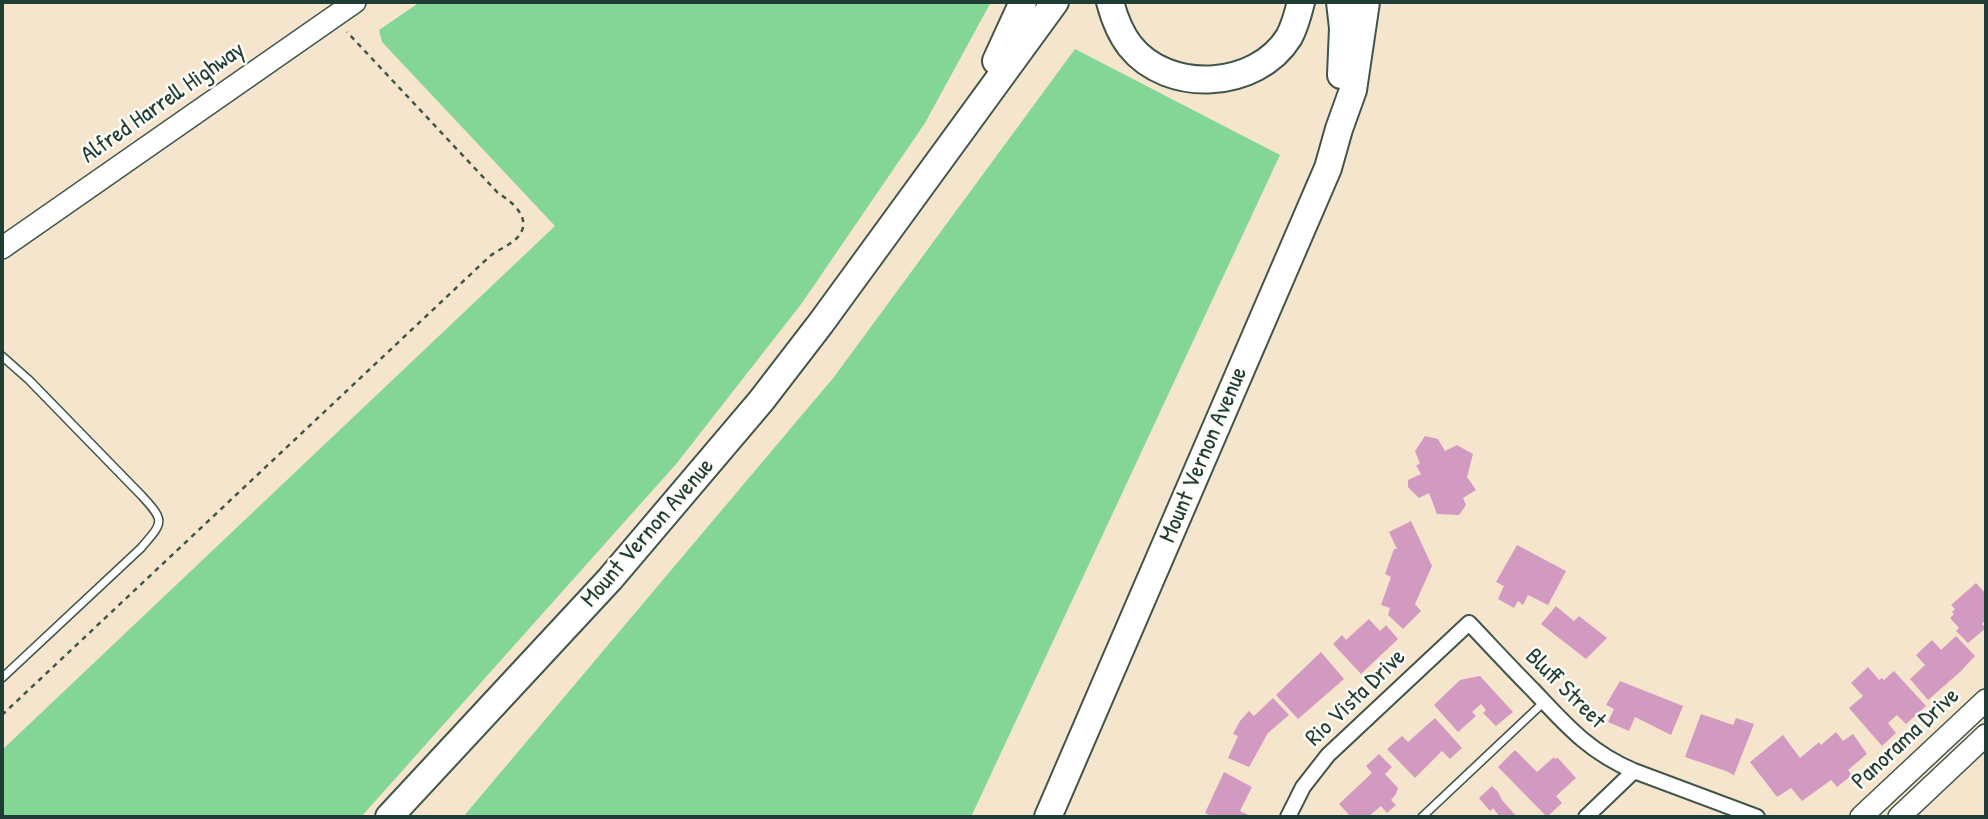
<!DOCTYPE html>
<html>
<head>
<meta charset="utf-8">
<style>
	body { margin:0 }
	#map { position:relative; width:1988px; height:819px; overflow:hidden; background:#f6e5cd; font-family:"Patrick Hand",sans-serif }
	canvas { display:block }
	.frame { position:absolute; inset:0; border:4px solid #1f3d34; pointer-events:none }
</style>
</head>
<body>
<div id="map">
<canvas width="1988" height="819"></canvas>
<div class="frame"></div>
</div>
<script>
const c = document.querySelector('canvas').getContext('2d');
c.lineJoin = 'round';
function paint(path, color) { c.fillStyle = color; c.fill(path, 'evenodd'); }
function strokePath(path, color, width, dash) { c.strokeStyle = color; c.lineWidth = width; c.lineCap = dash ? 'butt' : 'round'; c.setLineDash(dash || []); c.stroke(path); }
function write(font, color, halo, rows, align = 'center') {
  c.font = font + ' "Patrick Hand",sans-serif'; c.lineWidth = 5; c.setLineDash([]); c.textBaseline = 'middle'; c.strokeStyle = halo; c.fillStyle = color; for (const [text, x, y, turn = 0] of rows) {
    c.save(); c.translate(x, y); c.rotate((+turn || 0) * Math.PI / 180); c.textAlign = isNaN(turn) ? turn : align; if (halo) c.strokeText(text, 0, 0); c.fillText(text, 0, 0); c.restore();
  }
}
const green = new Path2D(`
	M420 2H991L925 123 802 303 677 463 361 817H2V750L555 226 382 42 379 30Z
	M1075 49 1280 155 971 817H463L834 377Z`);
const building = new Path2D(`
	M1425 436 1438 439 1445 451 1457 445 1473 454 1467 477 1476 490 1463 498 1466 505 1459 515 1437 514 1429 493 1419 498 1408 487V480L1421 474 1416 465 1420 464 1415 451Z
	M1411 521 1432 566 1415 604 1421 611 1403 629 1388 615 1390 608 1381 605 1391 577 1385 574 1394 549H1397L1389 532Z
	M1517 545 1566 571 1548 605 1528 595 1523 605 1518 601 1514 608 1498 599 1504 586 1496 582Z
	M1976 583 1986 594V620L1982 624 1986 628 1968 643 1956 631 1959 628 1950 618 1954 614 1952 612 1955 609 1951 605Z
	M1556 606 1574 621 1579 616 1607 638 1586 659 1541 624Z
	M1369 619 1380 631 1386 625 1398 639 1361 674 1333 644 1342 635 1346 640Z
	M1956 636 1975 656 1960 672 1928 700 1910 679 1925 665 1916 655 1932 640 1941 650Z
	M1321 652 1344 679 1298 719 1276 695Z
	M1868 667 1879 680 1882 678 1884 680 1894 671 1926 706 1906 724 1897 715 1888 723 1896 733 1882 746 1849 708 1863 696 1851 683Z
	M1480 676 1513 712 1496 726 1483 713 1486 710 1481 704 1472 712 1476 716 1458 732 1434 705 1460 680Z
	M1620 681 1683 706 1671 735 1635 717 1629 731 1608 722 1614 709 1606 705Z
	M1273 698 1289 715 1268 733 1249 767 1228 758 1238 736 1233 734 1240 721 1249 711 1254 716Z
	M1701 714 1733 725 1736 718 1754 724 1734 775 1726 771 1685 757Z
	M1435 718 1462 748 1450 759 1442 751 1415 778 1387 749 1402 736 1408 742Z
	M1836 732 1843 741 1853 734 1867 754 1848 770 1852 775 1837 787 1831 780 1802 801 1791 788 1777 797 1750 762 1783 735 1800 758 1819 742 1821 745Z
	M1515 750 1537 772 1554 757 1555 759 1558 758 1576 778 1556 796 1562 803 1547 817 1498 767Z
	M1379 754 1392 767 1385 774 1398 788 1396 794 1391 800 1396 805 1387 813 1381 806 1368 817H1351L1339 804 1372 773 1366 766Z
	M1224 772 1252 787 1240 811 1253 817H1213L1205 813Z
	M1492 786 1498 792 1502 800 1517 817H1500L1493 808 1490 811 1479 798Z`);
const path = new Path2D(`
	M2 715 489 257C497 250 509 246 517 238 534 220 513 202 498 193L347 32`);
const lane = new Path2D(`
	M2 356 29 380 142 496C166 522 163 522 141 548L2 678
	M1422 817 1544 702`);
const street = new Path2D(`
	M1288 817 1303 787 1328 755 1469 623C1490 645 1511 668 1533 690 1566 725 1589 752 1634 771L1757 817
	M1586 817 1634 771`);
const secondary = new Path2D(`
	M2 248 355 2
	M1861 817 1986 700
	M1899 817 1986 735`);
const highway = new Path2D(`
	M1110 2C1114 17 1119 32 1130 46 1168 94 1256 90 1289 37 1295 26 1298 14 1301 2
	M1340 2 1343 28 1341 75
	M996 61 1023 2
	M389 817 610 579 761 401 821 323 1055 2
	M1048 817 1328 168 1339 129 1353 90 1366 2`);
const streetNames = [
	["Alfred Harrell Highway",163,103,-35],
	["Mount Vernon Avenue",1204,455,-67],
	["Mount Vernon Avenue",648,533,-49],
	["Bluff Street",1565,689,45],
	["Rio Vista Drive",1356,698,-44],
	["Panorama Drive",1906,739,-43]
];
paint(green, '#84d697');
paint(building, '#d299c1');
strokePath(lane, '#3f564b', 10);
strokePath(street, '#3f564b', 18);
strokePath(secondary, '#3f564b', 24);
strokePath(highway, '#3f564b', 30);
strokePath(path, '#3f564b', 2.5, [5, 5]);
strokePath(lane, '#fff', 7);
strokePath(street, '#fff', 14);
strokePath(secondary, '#fff', 21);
strokePath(highway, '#fff', 26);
write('24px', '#1f3d34', '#fdfcf7', streetNames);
</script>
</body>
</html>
